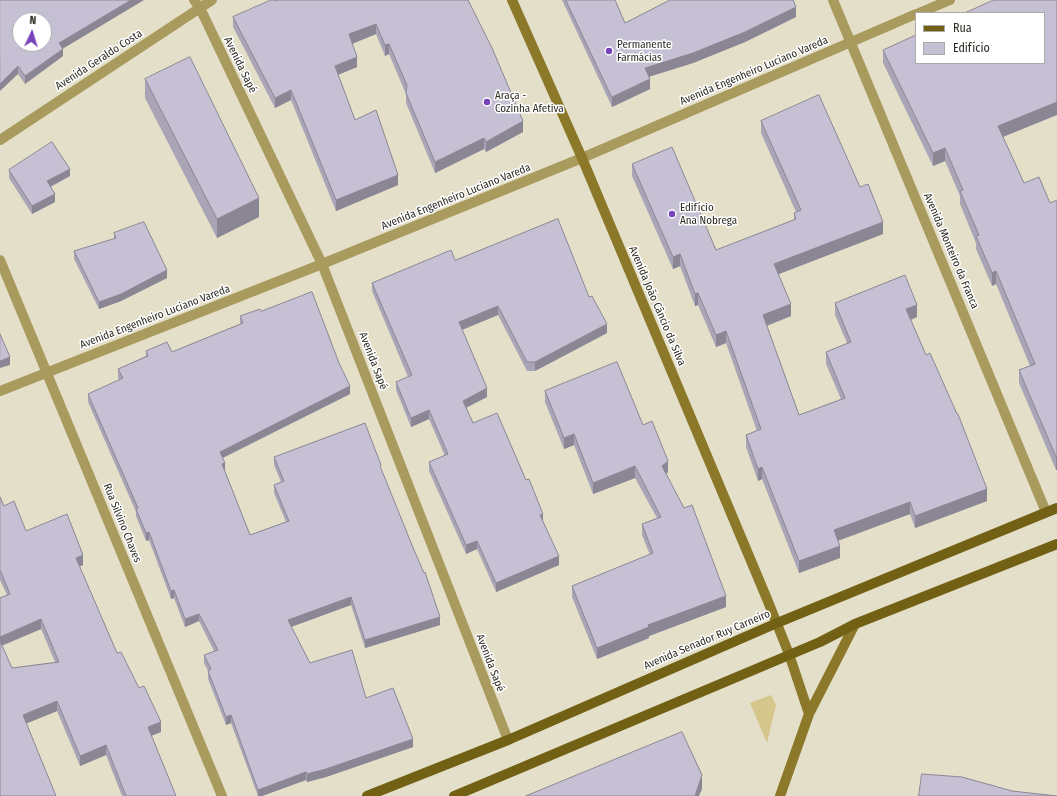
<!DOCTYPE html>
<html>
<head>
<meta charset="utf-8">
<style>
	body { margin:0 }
	#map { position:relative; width:1057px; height:796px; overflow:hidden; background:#e4dfc9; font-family:"Fira Sans Condensed",sans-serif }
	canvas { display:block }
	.legend { position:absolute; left:915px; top:12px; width:130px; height:52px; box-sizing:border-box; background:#fff; border:1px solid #abaaa7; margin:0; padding:5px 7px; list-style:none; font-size:12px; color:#2d2a22 }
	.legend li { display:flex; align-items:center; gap:8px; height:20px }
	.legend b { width:20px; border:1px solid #abaaa7 }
	.north { position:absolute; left:12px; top:12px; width:40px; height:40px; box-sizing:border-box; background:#fff; border:1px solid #abaaa7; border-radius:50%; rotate:4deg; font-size:11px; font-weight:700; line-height:16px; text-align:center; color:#2d2a22 }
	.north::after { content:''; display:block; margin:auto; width:14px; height:18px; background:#7643ba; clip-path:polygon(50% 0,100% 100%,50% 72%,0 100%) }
</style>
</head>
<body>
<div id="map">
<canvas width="1057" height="796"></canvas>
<ul class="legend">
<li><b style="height:5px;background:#726114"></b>Rua</li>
<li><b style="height:11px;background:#c6c0d4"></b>Edifício</li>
</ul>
<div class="north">N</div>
</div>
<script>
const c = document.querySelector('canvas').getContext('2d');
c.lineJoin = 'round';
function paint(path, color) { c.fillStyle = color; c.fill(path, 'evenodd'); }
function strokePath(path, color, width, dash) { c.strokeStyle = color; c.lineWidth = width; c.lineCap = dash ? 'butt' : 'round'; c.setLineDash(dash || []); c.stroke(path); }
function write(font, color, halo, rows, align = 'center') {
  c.font = font + ' "Fira Sans Condensed",sans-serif'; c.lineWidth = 3; c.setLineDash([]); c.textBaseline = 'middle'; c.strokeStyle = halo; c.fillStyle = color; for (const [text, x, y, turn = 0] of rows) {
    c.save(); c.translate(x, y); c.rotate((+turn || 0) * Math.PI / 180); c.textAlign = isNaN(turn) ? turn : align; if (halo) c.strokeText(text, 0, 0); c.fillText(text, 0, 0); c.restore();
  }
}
const green = new Path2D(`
	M771 695 776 705 767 743 750 703Z`);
const street = new Path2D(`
	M194 0 200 8 322 264 508 740
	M833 0 1046 512
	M919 13 950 0
	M0 140 212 0
	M0 260 222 796
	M0 391 322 264 582 158 916 14`);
const secondary = new Path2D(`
	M512 0 582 158 767 599 789 654 809 714
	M780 796 809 714 855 624`);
const primary = new Path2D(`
	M367 796 508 740 777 623 1057 508
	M454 796 820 642 855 624 1057 544`);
const wall = new Path2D(`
	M0 0 63 48V56L25 84 18 74Z
	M468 0 523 132 486 152 484 149 435 173 406 103V94L389 54 385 56 376 34 352 44 357 67 338 75 355 120 398 185 336 211 291 100 275 108 233 27V17L276 1 469 0Z
	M562 0H615L625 23 796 17 745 42 693 63 648 77 650 89 612 107Z
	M883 50 1003 137 1024 183 1050 203 1057 200 1056 470 1019 383V370L1030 366 996 284 992 286 976 249V243L960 204V196L945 161 933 166 883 63Z
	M145 79 259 217 217 238 145 98Z
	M761 121 860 187 883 234 778 274 791 316 767 326 799 415 841 399 826 364V352L847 343 835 315V303L917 317 911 320 987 501 915 528 910 514 838 541 840 558 799 573 762 479 758 481 746 447V435L757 431 726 343 716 347 698 305 695 306 680 266 673 269 632 176V164L716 250 794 220V213L796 212 761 133Z
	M9 170 70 176 51 187 55 202 32 214 9 178Z
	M114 233 167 278 121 301 99 309 74 259V251L114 239Z
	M455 260 589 297 607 333 535 371H527L498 315 462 330 487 397 466 408 473 423 543 521 559 565 496 592 477 549 466 554 429 471V462L445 456 429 419 411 427 396 390V382L408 377 372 291V283Z
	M261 311 350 394 223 458 225 471 250 535 286 522 274 493V485L281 482 274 465V457L381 469 440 625 365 648 351 605 291 627 310 663 366 698 413 747 326 777 307 782 306 780 262 796H258L231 723 226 725 208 679V671L204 663V655L214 651 199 621 185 627 174 598 171 599 149 540 146 541 136 516V512L88 402V394L119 380 118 377V369L146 356V351L172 352 240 324V316Z
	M545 391 643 425 668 472 666 474 726 607 649 636V638L597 659 572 597V586L650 555 642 535V524L657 518 635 478 593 494 574 445 564 449 545 402Z
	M0 497 4 506 26 531 83 565 79 566 117 653 161 732 151 736 176 796H122L106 755 80 766 57 711 26 723 0 796V598L7 595 0 580ZM41 629 55 662 12 668 2 646Z`);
const shadedWall = new Path2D(`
	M131 0H144L59 51V43Z
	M796 7V17L745 42 693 63 645 78V68Z
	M376 24V34L349 45V34Z
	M389 44V54L385 56V45Z
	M63 49V56L25 84V76Z
	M357 57V67L335 76V66Z
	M18 66V74L0 91V84Z
	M650 79V89L612 107V97Z
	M291 90V100L275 108V98Z
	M1057 102V115L998 139V126Z
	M523 121V132L486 152V142Z
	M484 138V149L435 173V162Z
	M945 148V161L933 166V153Z
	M70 169V176L47 188V181Z
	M398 175V185L336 211V200Z
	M55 194V202L32 214V206Z
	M259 198V217L217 238V219Z
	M883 222V234L774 276V264Z
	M680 254V266L673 269V257Z
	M167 270V278L121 301 99 309V302Z
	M996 271V284L992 286V273Z
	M698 293V305L695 306V294Z
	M791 304V316L763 327V315Z
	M917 305V317L906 321V309Z
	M498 306V315L459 331V322Z
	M607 324V333L535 371V362Z
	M726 331V343L716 347V335Z
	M10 357V365L0 368V361Z
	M350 386V394L220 459V452Z
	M487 388V397L463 409V401Z
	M429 410V419L411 427V418Z
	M574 434V445L564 449V438Z
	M1056 457H1057V470H1056Z
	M668 461V472L662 477V466Z
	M225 463V471L222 464Z
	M635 466V478L593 494V483Z
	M762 467V479L758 481V469Z
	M987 489V501L915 528V516Z
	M910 502V514L834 542V530Z
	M543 514V522L540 515Z
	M149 532V540L146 541V533Z
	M477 541V549L466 554V545Z
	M840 546V558L799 573V561Z
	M83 555V565L76 568V558Z
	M559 556V565L496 592V583Z
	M174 590V598L171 599V591Z
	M726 596V607L649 636V638L597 659V648L648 625Z
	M351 597V605L288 628V620Z
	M199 614V621L185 627V619Z
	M440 617V625L365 648V640Z
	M41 619V629L0 646V637Z
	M57 701V711L23 725V715Z
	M231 715V723L226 725V717Z
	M161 722V732L148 737V727Z
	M413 739V747L326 777 307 782V774Z
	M106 745V755L80 766V756Z
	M306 772V780L262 796H258V790Z
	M702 775V789L699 796H695Z`);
const building = new Path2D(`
	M0 0H131L59 43 63 49 25 76 18 66 0 84ZM20 20H44V44H20Z
	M271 0H276V1L278 0H468L492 48 523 121 486 142 484 138 435 162 406 93 407 85 389 44 385 45 376 24 349 34 357 57 335 66 355 120 376 110 398 175 336 200 291 90 275 98 233 17Z
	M566 0H615L625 23 670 0H793L796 7 745 32 693 53 645 68 650 79 612 97Z
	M994 0H1057V102L998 126 1024 183 1039 177 1050 203 1057 200V457H1056L1019 370 1035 364 996 271 992 273 976 236 979 235 960 191 963 190 945 148 933 153 883 50 916 35V63H1044V13H965Z
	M190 57 259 198 217 219 145 79Z
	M819 95 860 187 868 184 883 222 774 264 791 304 763 315 799 415 845 398 826 352 851 342 835 303 905 275 917 305 906 309 926 355 930 353 957 414H958L987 489 915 516 910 502 834 530 840 546 799 561 762 467 758 469 746 435 761 429 726 331 716 335 698 293 695 294 680 254 673 257 632 164 672 147 716 250 796 219 794 213 801 210 761 121Z
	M52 142 70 169 47 181 55 194 32 206 9 170Z
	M558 219 589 297 592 296 607 324 535 362H527L498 306 459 322 487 388 463 401 473 423 497 413 526 480 529 479 543 514 540 515 559 556 496 583 477 541 466 545 429 462 448 454 429 410 411 418 396 382 412 375 372 283 451 250 455 260Z
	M144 222 167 270 121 294 99 302 74 251 116 238 114 233Z
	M312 292 339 363 350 386 220 452 225 463 222 464 250 535 289 521 274 485 284 481 274 457 365 423 381 465 380 466 414 550 424 573 425 572 440 617 365 640 351 597 288 620 310 663 352 650 366 698 393 688 413 739 326 769 307 774 306 772 258 790 231 715 226 717 208 671 211 669 204 655 218 650 199 614 185 619 174 590 171 591 149 532 146 533 136 509 138 508 88 394 123 378 118 369 148 356 146 351 167 342 172 352 243 323 240 316 260 309 261 311Z
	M0 334 10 357 0 361Z
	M617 362 643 425 652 421 668 461 662 466 684 508 692 505 726 596 648 625 649 627 597 648 572 586 653 553 642 524 661 517 635 466 593 483 574 434 564 438 545 391Z
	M0 497 4 506 14 501 26 531 67 514 83 555 76 558 117 653 121 652 139 688 144 686 161 722 148 727 176 796H126L106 745 80 756 57 701 23 715 56 796H0V641L12 668 59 662 41 619 0 637V598L10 594 0 570Z
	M682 732 702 775 695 796H526Z
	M922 774 962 777 1012 791 1057 796H919Z`);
const markers = [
	[609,51,4,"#7643ba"],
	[487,102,4,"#7643ba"],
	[672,214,4,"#7643ba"]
];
const poiNames = [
	["Permanente",617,45],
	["Farmácias",617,58],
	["Araça -",495,96],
	["Cozinha Afetiva",495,109],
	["Edifício",680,208],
	["Ana Nobrega",680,221]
];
const streetNames = [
	["Avenida Geraldo Costa",99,60,-33],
	["Avenida Sapé",240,65,64],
	["Avenida Engenheiro Luciano Vareda",754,71,-23],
	["Avenida Engenheiro Luciano Vareda",456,197,-22],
	["Avenida Monteiro da Franca",951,251,67],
	["Avenida João Câncio da Silva",657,306,67],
	["Avenida Engenheiro Luciano Vareda",155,317,-21],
	["Avenida Sapé",373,361,69],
	["Rua Silvino Chaves",122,523,68],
	["Avenida Senador Ruy Carneiro",707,640,-23],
	["Avenida Sapé",490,663,69]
];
paint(green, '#d5c68b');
strokePath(street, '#a99a5d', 10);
strokePath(secondary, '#8b7829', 10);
strokePath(primary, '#726114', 10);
paint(wall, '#aaa5b6');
paint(shadedWall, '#8b8694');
paint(building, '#c6c0d4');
strokePath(building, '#8b8694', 1);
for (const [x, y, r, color] of markers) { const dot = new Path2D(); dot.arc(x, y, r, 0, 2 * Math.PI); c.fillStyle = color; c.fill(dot); strokePath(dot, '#fff', 1.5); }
write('11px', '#2d2a22', '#fff', poiNames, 'left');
write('11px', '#2d2a22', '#fff', streetNames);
</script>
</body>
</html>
